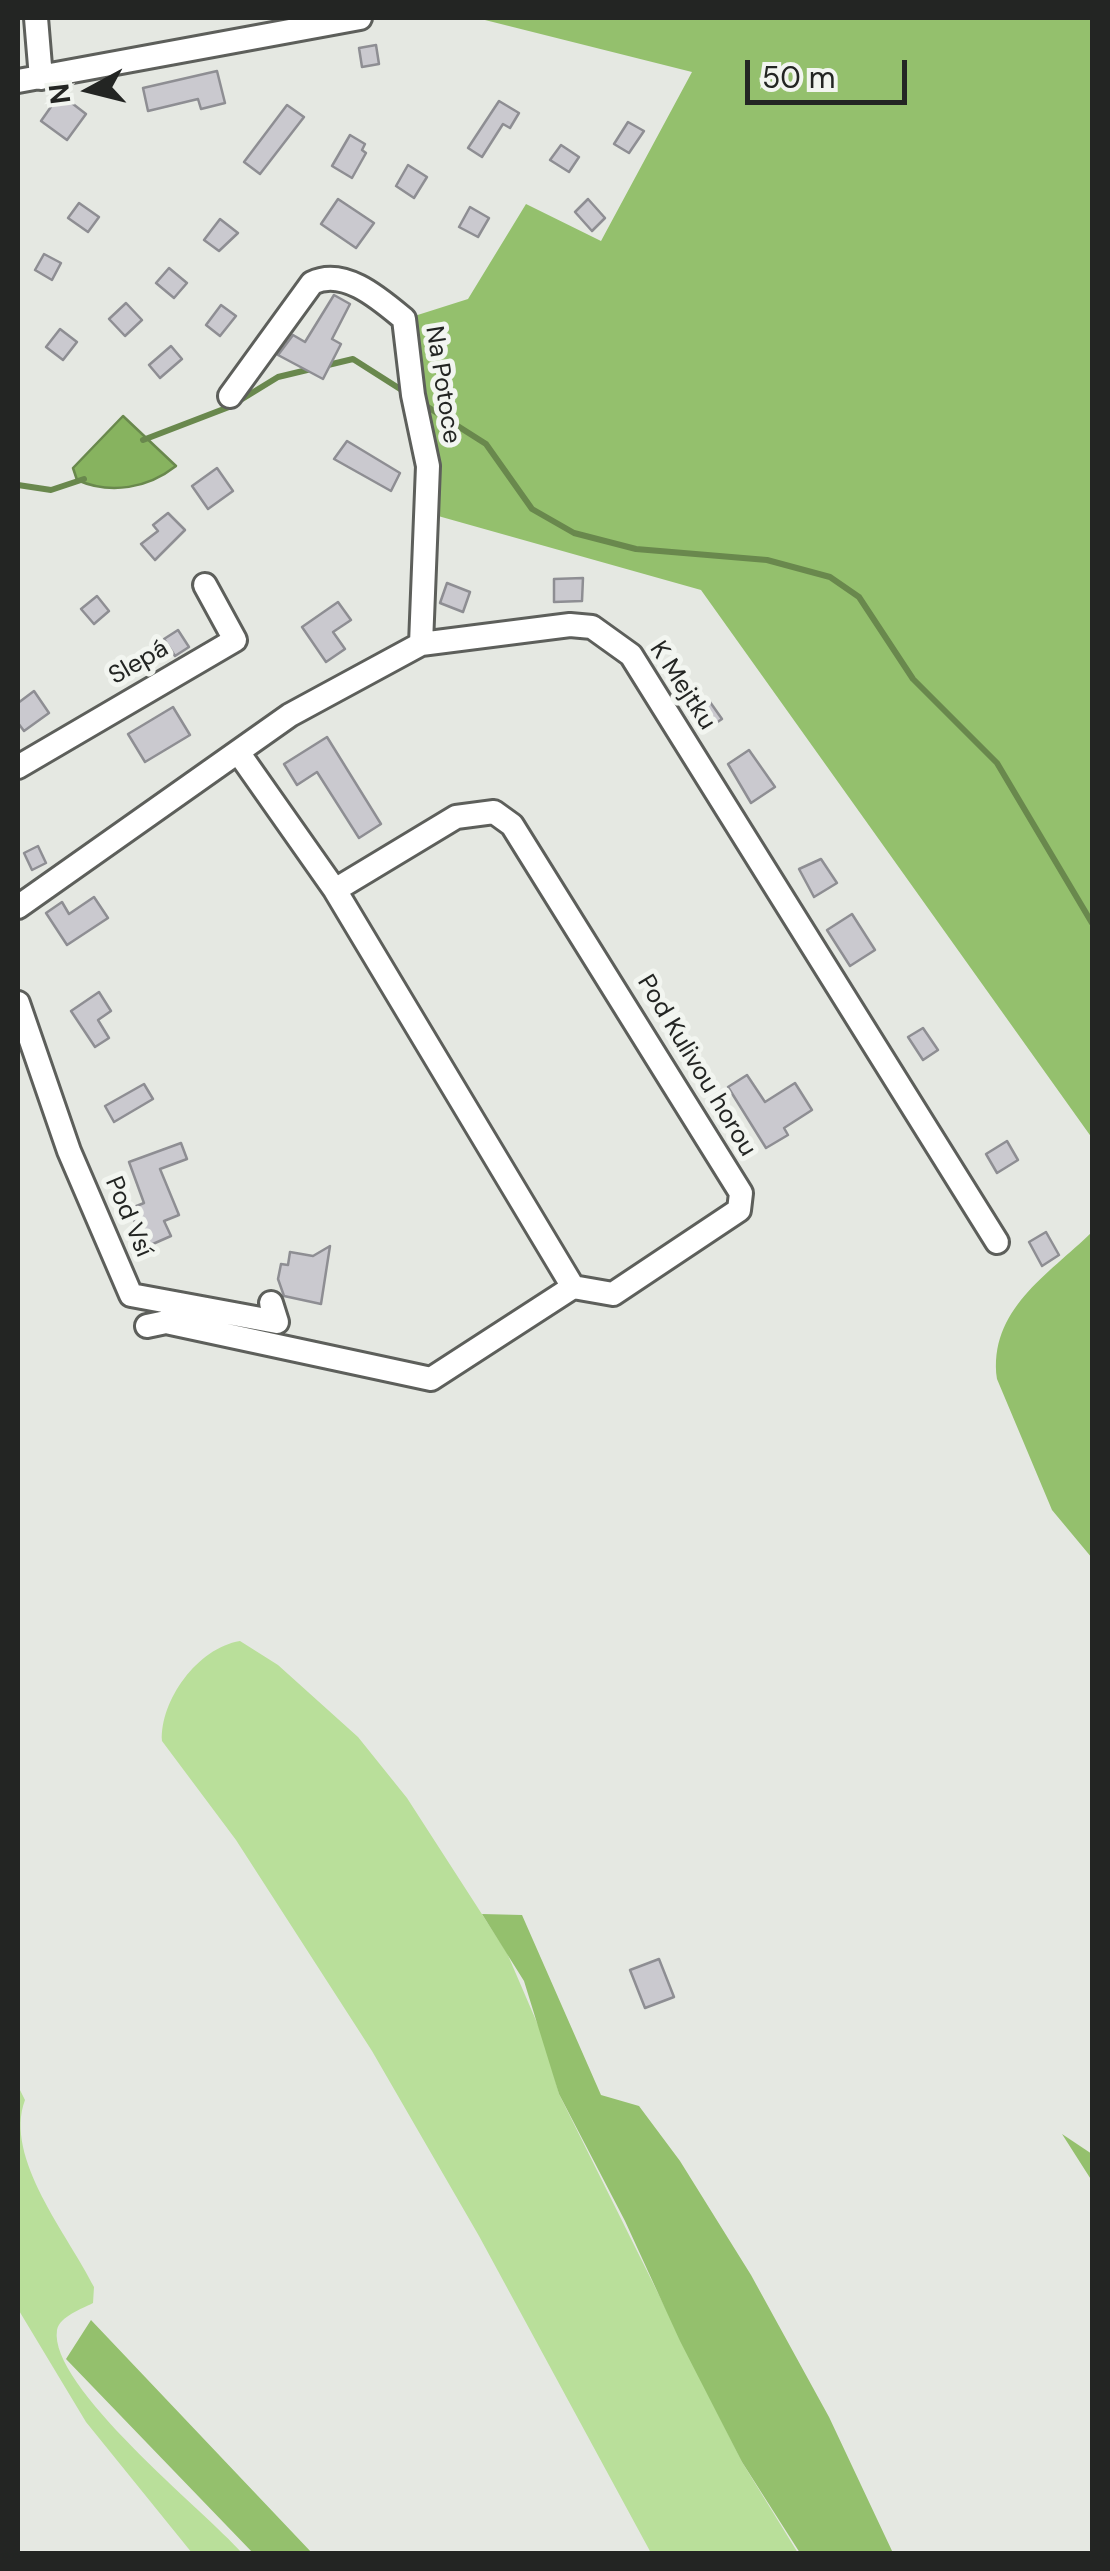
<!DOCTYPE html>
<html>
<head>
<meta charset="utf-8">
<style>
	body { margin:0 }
	#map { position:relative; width:1110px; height:2571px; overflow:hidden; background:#e5e8e2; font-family:"DM Sans",sans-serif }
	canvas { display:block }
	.frame { position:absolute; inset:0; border:20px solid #232523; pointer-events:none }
	.north { position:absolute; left:40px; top:40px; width:100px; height:100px; -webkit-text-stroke:8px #f2f5f0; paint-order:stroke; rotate:263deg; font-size:28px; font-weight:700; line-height:40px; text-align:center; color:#232523 }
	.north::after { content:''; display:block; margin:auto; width:35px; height:45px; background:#232523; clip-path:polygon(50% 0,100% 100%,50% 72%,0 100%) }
	.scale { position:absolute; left:745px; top:60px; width:162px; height:45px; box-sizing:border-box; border:5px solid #232523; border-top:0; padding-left:12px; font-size:30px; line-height:35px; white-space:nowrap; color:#232523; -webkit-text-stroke:8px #f2f5f0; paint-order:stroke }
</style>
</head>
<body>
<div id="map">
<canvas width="1110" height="2571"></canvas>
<div class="frame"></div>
<div class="north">N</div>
<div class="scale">50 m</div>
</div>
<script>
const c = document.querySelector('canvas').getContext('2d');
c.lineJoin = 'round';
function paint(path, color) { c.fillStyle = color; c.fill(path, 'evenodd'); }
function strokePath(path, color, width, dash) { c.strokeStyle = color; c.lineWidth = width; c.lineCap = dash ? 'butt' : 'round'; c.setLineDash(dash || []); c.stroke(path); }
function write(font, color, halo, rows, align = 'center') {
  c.font = font + ' "DM Sans",sans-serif'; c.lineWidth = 10; c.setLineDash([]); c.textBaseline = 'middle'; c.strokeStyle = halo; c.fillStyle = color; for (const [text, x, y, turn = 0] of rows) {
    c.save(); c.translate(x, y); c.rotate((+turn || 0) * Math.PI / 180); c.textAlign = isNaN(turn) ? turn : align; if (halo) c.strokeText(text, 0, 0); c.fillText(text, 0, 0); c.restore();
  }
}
const green = new Path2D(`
	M240 1641 278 1665 358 1737 407 1798 507 1953 544 2039 559 2094 742 2462 798 2553H651L479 2236 372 2051 236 1840 162 1741C160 1701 197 1648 240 1641Z
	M18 2086 25 2100C3 2158 69 2236 94 2287L93 2303C82 2309 60 2316 57 2330 48 2386 205 2511 242 2553H192L86 2422 18 2309Z`);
const forest = new Path2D(`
	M477 18H1092V1138L701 590 431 514 405 319 468 299 526 204 601 241 692 72Z
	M1092 1232V1558L1052 1510 997 1379C988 1310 1048 1275 1092 1232Z
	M482 1914 522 1915 601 2095 639 2106 680 2161 751 2275 829 2417 893 2553H800L742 2462 680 2341 625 2221 559 2094 524 1981Z
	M1062 2134 1092 2154V2181Z
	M91 2320 312 2553H253L66 2359Z`);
const water = new Path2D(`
	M123 416 176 466C148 488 111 495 77 480L73 468Z`);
const stream = new Path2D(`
	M423 404 486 444 532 509 574 533 636 549 767 560 830 577 859 597 913 679 997 763 1092 923
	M143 440 229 407 278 377 353 359 408 394
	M18 485 51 490 84 479`);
const building = new Path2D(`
	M376 45 379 64 362 67 359 48Z
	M217 71 225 103 201 109 198 99 148 111 143 88Z
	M60 94 86 114 67 140 41 121Z
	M499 101 519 113 510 128 503 124 482 157 468 148Z
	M287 105 304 117 260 174 244 162Z
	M628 122 644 131 629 153 614 144Z
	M350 135 365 144 362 150 366 153 352 178 332 166Z
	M561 145 579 157 569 172 550 160Z
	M408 165 427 177 414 198 396 186Z
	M338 199 374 223 356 248 321 224Z
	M588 199 605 218 592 231 575 212Z
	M79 203 99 217 88 232 68 218Z
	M470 207 489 218 478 237 459 227Z
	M220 219 238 233 219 251 204 240Z
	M44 254 61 263 52 280 35 270Z
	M169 268 187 283 174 298 156 283Z
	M334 295 350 304 332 339 341 344 323 379 278 355 293 335 305 342Z
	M126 303 142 320 125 336 109 319Z
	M221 305 236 316 220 336 206 325Z
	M60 329 77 342 63 360 46 347Z
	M171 346 182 359 160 378 149 365Z
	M347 441 400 473 391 491 334 459Z
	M217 468 233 491 208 509 192 486Z
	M168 513 185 530 155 560 141 544 158 531 153 525Z
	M583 578 582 601 554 602V579Z
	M447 583 470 592 463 612 440 603Z
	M97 596 109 611 94 624 81 609Z
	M338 602 351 620 333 632 345 649 326 662 302 627Z
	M178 630 189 647 175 656 164 639Z
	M34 691 49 713 24 731 18 723V703Z
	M710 702 722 719 704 731 693 713Z
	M173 707 190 735 145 762 128 734Z
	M327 737 381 824 359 838 317 772 297 785 284 764Z
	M749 750 775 787 751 803 728 764Z
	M38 846 46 863 32 870 24 853Z
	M821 859 837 883 814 897 799 869Z
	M94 897 108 918 67 945 46 913 62 902 69 914Z
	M852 914 875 950 850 966 827 930Z
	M99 992 111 1011 98 1020 109 1038 95 1047 71 1011Z
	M923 1028 938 1050 923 1060 908 1037Z
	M747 1075 765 1102 795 1083 812 1110 784 1128 788 1135 766 1148 728 1087Z
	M144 1084 153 1099 114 1122 105 1106Z
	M1007 1141 1018 1160 997 1173 986 1154Z
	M181 1143 187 1159 160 1169 179 1215 164 1221 171 1236 146 1247 129 1209 144 1203 129 1162Z
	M1046 1232 1059 1255 1042 1266 1029 1242Z
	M330 1246 321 1304 284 1296 278 1279 281 1264 288 1265 290 1252 313 1256Z
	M659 1959 674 1997 645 2008 630 1970Z`);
const minor = new Path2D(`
	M36 18 41 78
	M18 81 360 18
	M230 396 312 283C344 267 380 299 404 319L413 395 428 466 421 644
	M238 752 335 890 573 1287 613 1294 739 1210 741 1193 512 825 494 812 456 817 335 890
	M18 767 235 640 205 585
	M18 907 290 715 421 644 570 625 592 627 631 655 997 1242
	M18 1003 69 1151 131 1295 277 1322 271 1303
	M147 1326 166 1322 431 1379 573 1287`);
const streetNames = [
	["Na Potoce",442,385,81],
	["Slepá",139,663,-30],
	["K Mejtku",682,686,57],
	["Pod Kulivou horou",696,1066,59],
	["Pod Vsí",128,1217,67]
];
paint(green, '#b9df9a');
paint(forest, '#94c06d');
paint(water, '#87b35f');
strokePath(water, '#69884d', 2.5);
strokePath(stream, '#69884d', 6);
paint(building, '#cac9cf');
strokePath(building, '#8e8e93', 2.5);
strokePath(minor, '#5d5f5b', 28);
strokePath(minor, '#fff', 22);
write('25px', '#232523', '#f2f5f0', streetNames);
</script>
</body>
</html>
